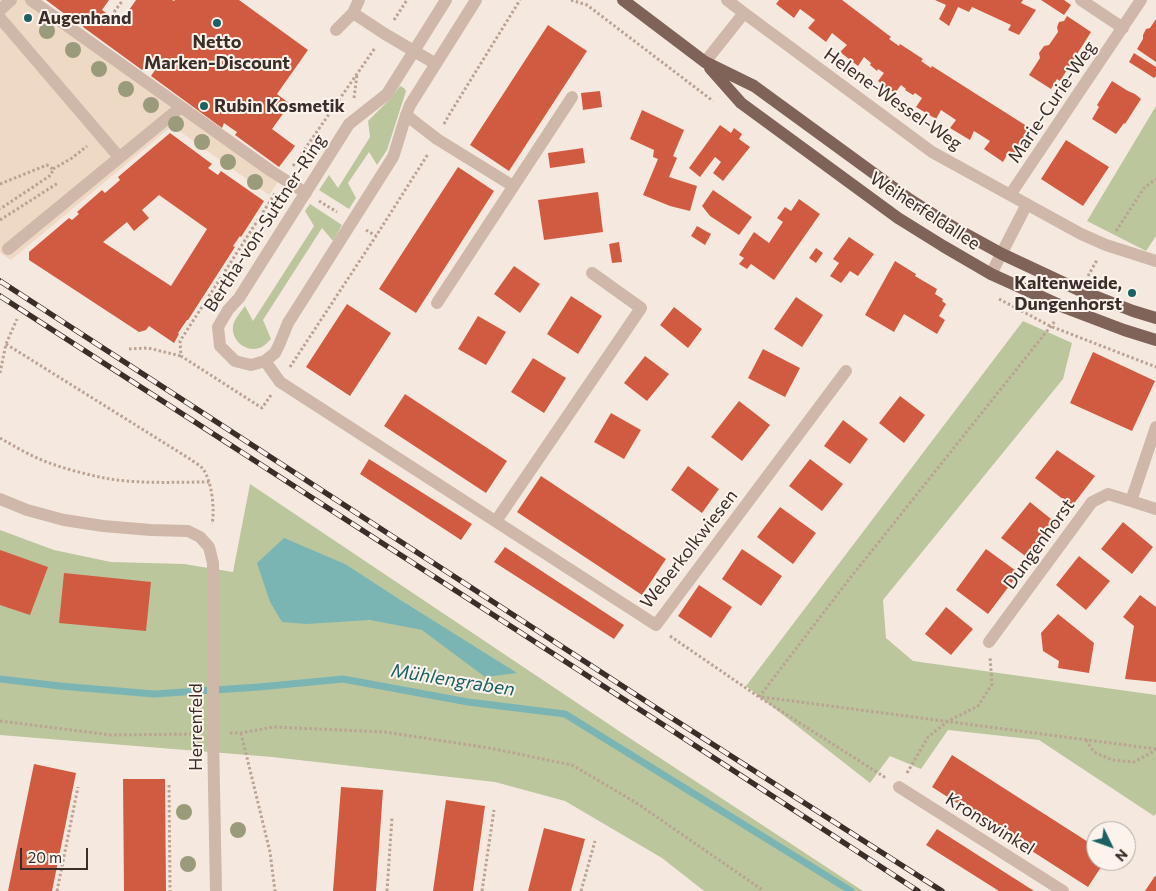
<!DOCTYPE html>
<html>
<head>
<meta charset="utf-8">
<style>
	body { margin:0 }
	#map { position:relative; width:1156px; height:891px; overflow:hidden; background:#f5e9df; font-family:Commissioner,sans-serif }
	canvas { display:block }
	.north { position:absolute; left:1086px; top:821px; width:50px; height:50px; box-sizing:border-box; background:#fcf4ec; border:1px solid #afa59e; border-radius:50%; rotate:132deg; font-size:14px; font-weight:700; line-height:20px; text-align:center; color:#3b2e29 }
	.north::after { content:''; display:block; margin:auto; width:18px; height:22px; background:#1a6162; clip-path:polygon(50% 0,100% 100%,50% 72%,0 100%) }
	.scale { position:absolute; left:20px; top:848px; width:68px; height:22px; box-sizing:border-box; border:2px solid #3b2e29; border-top:0; padding-left:6px; font-size:15px; line-height:18px; white-space:nowrap; color:#3b2e29; -webkit-text-stroke:4px #fcf4ec; paint-order:stroke }
</style>
</head>
<body>
<div id="map">
<canvas width="1156" height="891"></canvas>
<div class="north">N</div>
<div class="scale">20 m</div>
</div>
<script>
const c = document.querySelector('canvas').getContext('2d');
c.lineJoin = 'round';
function paint(path, color) { c.fillStyle = color; c.fill(path, 'evenodd'); }
function strokePath(path, color, width, dash) { c.strokeStyle = color; c.lineWidth = width; c.lineCap = dash ? 'butt' : 'round'; c.setLineDash(dash || []); c.stroke(path); }
function write(font, color, halo, rows, align = 'center') {
  c.font = font + ' Commissioner,sans-serif'; c.lineWidth = 4; c.setLineDash([]); c.textBaseline = 'middle'; c.strokeStyle = halo; c.fillStyle = color; for (const [text, x, y, turn = 0] of rows) {
    c.save(); c.translate(x, y); c.rotate((+turn || 0) * Math.PI / 180); c.textAlign = isNaN(turn) ? turn : align; if (halo) c.strokeText(text, 0, 0); c.fillText(text, 0, 0); c.restore();
  }
}
const green = new Path2D(`
	M400 86 404 88 406 91 387 150 377 165 369 152 348 183 356 198 349 209 319 190 329 175 338 188 370 137 368 121 391 98Z
	M1156 106V236L1146 251 1087 221Z
	M310 204 342 225 333 241 322 228 263 320 271 339C268 342 265 345 262 347 247 354 231 341 233 326 234 319 241 312 245 306L253 321 314 226 305 211Z
	M1023 321 1072 343 1063 379 883 600 886 638 913 661 1156 695V813L1154 816 1039 740 948 730 921 769 890 756 870 783 746 686Z
	M250 484 625 735 863 891H704L662 858 565 801 495 782 272 757 0 735V530L54 550 111 562 184 564 233 572Z`);
const plaza = new Path2D(`
	M0 0H40L284 173 269 195 172 126 11 260 0 253Z`);
const water = new Path2D(`
	M284 538 345 564 402 601 517 673 485 677 422 630 370 620 306 624 282 622 270 602 257 563Z`);
const stream = new Path2D(`
	M0 679 60 686 154 694 259 687 343 679 468 702 565 714 851 891`);
const building = new Path2D(`
	M46 0H109L102 10 120 23 136 0H172L174 1 175 0H239L308 50 277 94 290 104 272 129 295 146 279 167 235 135 237 132 231 128 224 123 222 128 151 76 155 70 147 64 142 70 83 27 84 24 78 20 72 15 70 18Z
	M779 0H842L891 37 889 39 899 46 900 44 923 59 921 61 931 68 932 66 1033 130 1016 157 1008 153 1003 162 984 149 990 141 974 131 970 140 950 128 956 120 941 110 936 119 916 107 922 98 915 93 913 95 905 90 906 89 901 85 895 93 886 88 878 81 884 73 878 69 877 71 870 65 871 63 864 57 858 66 840 52 847 45 832 33 826 42 808 28 815 20 800 9 794 18 776 4Z
	M935 0H1023L1021 3 1036 10 1019 35 1008 30 1011 25 972 7 969 12 958 7 949 26 939 19 946 5Z
	M1041 0H1064L1071 5 1064 15Z
	M1067 16 1091 32 1060 81 1057 79 1051 89 1029 75 1040 58 1039 53 1044 46 1049 45 1058 32 1057 27 1059 22 1064 21Z
	M1156 19V62L1137 49 1143 39V35L1146 29 1150 28Z
	M548 25 587 51 509 171 470 145Z
	M1134 53 1156 67V76L1154 78 1129 62Z
	M1112 81 1128 91 1135 94 1141 99 1125 124 1124 123 1116 134 1092 119 1099 107 1097 105Z
	M600 91 602 107 583 110 581 93Z
	M642 110 684 130 673 156 677 158 669 177 697 186 690 211 670 206 643 195 658 159 653 157 654 150 630 139Z
	M720 125 731 133 734 128 742 134 739 139 750 147 723 181 713 173 721 162 715 157 700 177 689 168Z
	M170 133 212 164 208 168 218 175 221 171 264 201 241 237 240 236 233 246 235 247 188 320H187L178 333 179 334 174 343 149 326 146 330 139 332 29 260V252L69 218 72 220 79 214 77 212 102 190 105 193 120 180 118 177ZM159 195 207 229 171 286 103 242 127 222 134 231 149 218 142 210Z
	M1066 140 1109 167 1083 206 1041 179Z
	M583 148 585 163 550 168 548 153Z
	M458 167 494 191 416 313 379 289Z
	M713 190 752 217 739 235 710 216 702 206Z
	M598 192 603 232 544 240 538 200Z
	M799 199 820 214 774 280 751 264 747 269 739 264 744 258 739 255 754 232 769 243 783 222 777 218 785 207 791 211Z
	M697 226 711 234 705 245 691 236Z
	M849 237 874 254 858 276 850 271 841 283 830 276 839 263 833 259Z
	M619 242 622 262 612 263 609 244Z
	M816 248 823 253 816 263 809 258Z
	M895 261 916 274 915 276 937 289 935 294 943 299 942 301 946 304 939 316 945 320 937 334 904 314 894 332 865 315Z
	M514 266 540 284 520 313 494 294Z
	M571 296 602 316 578 354 547 334Z
	M796 297 823 315 802 347 774 329Z
	M347 304 391 333 350 396 306 367Z
	M674 307 702 329 688 348 660 325Z
	M478 316 506 332 486 365 458 349Z
	M763 349 800 368 785 397 748 378Z
	M1093 352 1155 381 1132 431 1070 403Z
	M645 356 669 374 647 401 624 383Z
	M533 358 566 378 544 413 511 392Z
	M405 394 507 461 486 493 384 426Z
	M900 396 925 415 904 443 879 423Z
	M739 401 770 425 742 461 711 437Z
	M611 413 641 430 624 459 594 442Z
	M843 420 868 439 850 464 824 446Z
	M1057 450 1095 476 1072 506 1035 478Z
	M369 459 472 524 461 540 360 474Z
	M810 459 843 484 822 511 789 486Z
	M688 466 719 489 702 513 671 490Z
	M541 476 666 559 642 595 517 512Z
	M1030 502 1056 523 1028 558 1001 538Z
	M780 507 816 533 793 564 757 537Z
	M1123 522 1153 547 1132 574 1101 549Z
	M505 547 624 625 614 639 494 562Z
	M742 549 782 576 761 606 722 579Z
	M986 549 1019 573 988 614 956 590Z
	M0 550 48 567 30 615 0 605Z
	M1079 556 1110 581 1086 610 1056 585Z
	M64 573 151 582 146 631 59 623Z
	M699 585 732 607 711 638 678 616Z
	M1140 595 1156 607V682L1125 679 1134 626 1123 617Z
	M946 607 973 629 951 655 925 634Z
	M1058 614 1094 643 1089 673 1058 668 1059 661 1043 651 1041 633Z
	M952 755 1096 847V861H1105L1088 887 932 787Z
	M34 764 76 773 52 891H8Z
	M123 779H165L166 891H124Z
	M341 787 383 790 376 891H333Z
	M446 800 485 806 473 891H433Z
	M544 828 585 839 571 891H528Z
	M937 829 1034 891H999L926 845Z
	M1155 876 1156 877V891H1145Z`);
const path = new Path2D(`
	M571 0 587 5 713 101
	M111 16 123 0
	M394 20 407 0
	M354 98 357 75
	M444 124 449 115 520 0
	M293 166 375 48
	M53 169 72 158 87 146
	M0 184 47 165 53 169 51 175 0 209
	M319 201 337 212
	M0 220 58 183
	M366 230 376 236 428 154
	M1116 231 1144 188 1156 179
	M1088 276 1097 260
	M999 299 1050 326 1156 367
	M6 344 190 459C194 462 200 465 203 469 212 481 215 510 212 524
	M129 349 148 348 181 356
	M290 367 376 236
	M0 373 6 344 17 319
	M271 395 262 408 181 356 180 341 276 192
	M0 438C14 446 29 455 44 461 65 469 88 475 110 479 142 484 178 482 209 482
	M670 636 759 697 886 778
	M759 697 847 582 1055 321
	M762 697 1156 749
	M0 721 111 735 196 734
	M230 733H241L273 727 385 732 489 748 572 765 635 802 764 891
	M241 733 270 852 275 891
	M1086 740 1094 752 1112 760 1134 762 1156 750
	M907 773 928 737 948 721 978 706 992 684 990 657
	M169 785 170 891
	M57 891 78 787
	M387 891 392 817
	M482 891 494 810
	M581 891 595 841`);
const minor = new Path2D(`
	M31 0 271 171 306 193
	M446 0 387 94 349 124 239 298 228 310 218 327 220 346 235 361 251 365 265 361 275 353 279 345 288 323 393 157C399 140 403 122 410 105L476 0
	M1081 0 1123 28
	M0 10 11 0
	M353 13 385 34 436 64
	M744 13 932 152 1081 234 1106 245 1156 261
	M0 18 119 157
	M336 30 353 13 359 0
	M705 62 744 13 727 0
	M406 115 437 139 513 186
	M1010 195 1141 0
	M8 249 181 107
	M991 274 1027 204
	M437 303 572 97
	M265 361 280 382 656 625 846 371
	M1156 427 1131 501 1156 509
	M0 499 27 510 64 520 103 526 151 530 188 531 200 537 209 547 213 563V734L216 891
	M496 521 641 308 592 273
	M989 642 1092 502 1108 494 1131 501
	M899 787 1063 891`);
const major = new Path2D(`
	M623 0 705 62 754 86 909 199 953 227 1002 254 1079 290 1133 311 1156 318
	M710 68 741 103 898 218 943 246 991 274 1066 308 1124 330 1156 340`);
const rail = new Path2D(`
	M0 281 667 715 942 891
	M0 296 662 724 918 891`);
const trees = [
	[47,31],
	[73,50],
	[99,69],
	[126,89],
	[151,105],
	[176,124],
	[202,142],
	[228,162],
	[255,182],
	[184,812],
	[238,830],
	[188,864]
];
const markers = [
	[28,18,5,"#1a6162"],
	[217,23,5,"#1a6162"],
	[204,106,5,"#1a6162"],
	[1132,293,5,"#1a6162"]
];
const poiNames = [
	["Augenhand",38,18],
	["Netto",217,42,"center"],
	["Marken-Discount",217,63,"center"],
	["Rubin Kosmetik",214,106],
	["Kaltenweide,",1122,283,"right"],
	["Dungenhorst",1122,304,"right"]
];
const streetNames = [
	["Helene-Wessel-Weg",893,99,35],
	["Marie-Curie-Weg",1052,102,-56],
	["Weiherfeldallee",925,211,33],
	["Bertha-von-Suttner-Ring",265,223,-57],
	["Dungenhorst",1039,544,-54],
	["Weberkolkwiesen",689,549,-52],
	["Herrenfeld",196,727,-90],
	["Kronswinkel",990,824,32]
];
const waterNames = [
	["Mühlengraben",453,680,9]
];
paint(green, '#bbc69d');
paint(plaza, '#eed9c4');
paint(water, '#7ab5b4');
strokePath(stream, '#7ab5b4', 7);
paint(building, '#d15b41');
strokePath(path, '#bba293', 3, [2.5, 2.5]);
strokePath(minor, '#cfb8a9', 12);
strokePath(major, '#7f6359', 12);
strokePath(rail, '#3b2e29', 5.5);
strokePath(rail, '#fcf4ec', 4, [11]);
c.fillStyle = '#999b7b';
for (const [x, y] of trees) { c.beginPath(); c.arc(x, y, 8, 0, 2 * Math.PI); c.fill(); }
for (const [x, y, r, color] of markers) { const dot = new Path2D(); dot.arc(x, y, r, 0, 2 * Math.PI); c.fillStyle = color; c.fill(dot); strokePath(dot, '#fcf4ec', 2); }
write('bold 18px', '#3b2e29', '#fcf4ec', poiNames, 'left');
write('18px', '#3b2e29', '#fcf4ec', streetNames);
write('italic 19px', '#1a6162', '#fcf4ec', waterNames);
</script>
</body>
</html>
